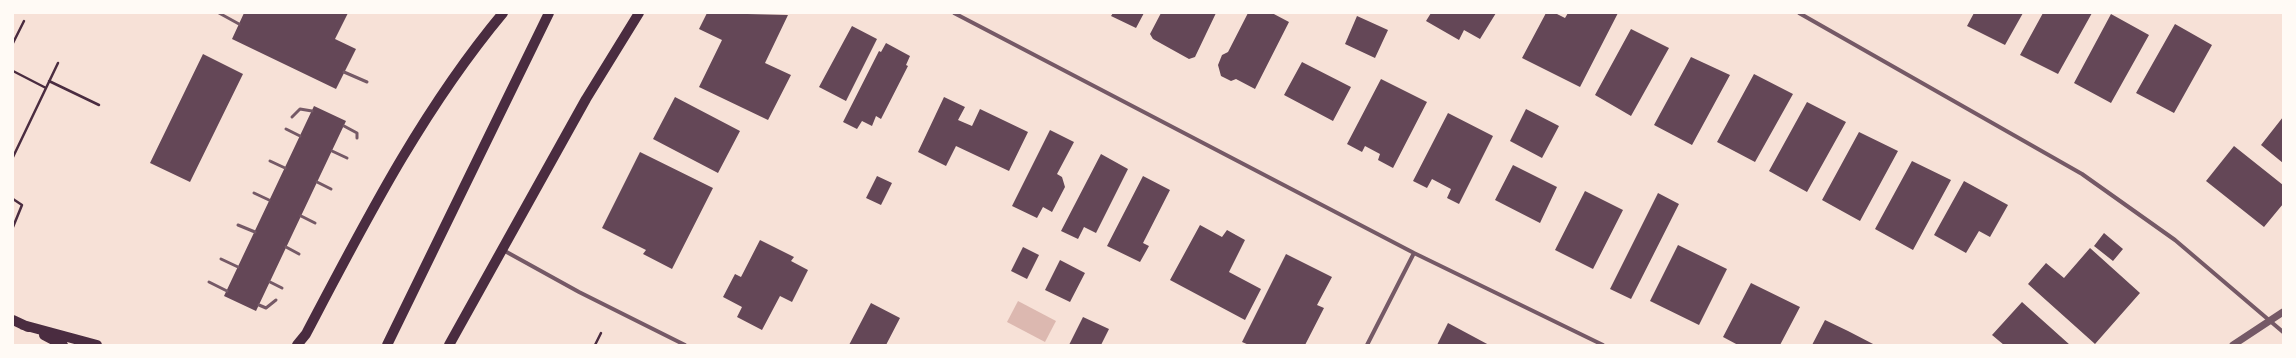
<!DOCTYPE html>
<html>
<head>
<meta charset="utf-8">
<style>
	body { margin:0 }
	#map { position:relative; width:2296px; height:358px; overflow:hidden; background:#f7e1d7; font-family:Lato,sans-serif }
	canvas { display:block }
	.frame { position:absolute; inset:0; border:14px solid #fffaf5; pointer-events:none }
</style>
</head>
<body>
<div id="map">
<canvas width="2296" height="358"></canvas>
<div class="frame"></div>
</div>
<script>
const c = document.querySelector('canvas').getContext('2d');
c.lineJoin = 'round';
function paint(path, color) { c.fillStyle = color; c.fill(path, 'evenodd'); }
function strokePath(path, color, width, dash) { c.strokeStyle = color; c.lineWidth = width; c.lineCap = dash ? 'butt' : 'round'; c.setLineDash(dash || []); c.stroke(path); }
const water = new Path2D(`
	M1018 301 1056 321 1045 342 1007 322Z`);
const building = new Path2D(`
	M244 13H348L335 39 356 49 336 89 232 39Z
	M707 13 788 15 765 63 791 75 768 120 699 87 722 40 699 29Z
	M1113 13H1144L1136 28 1111 16Z
	M1161 13H1216L1195 57 1189 59 1153 39 1150 34Z
	M1248 13H1272L1289 22 1255 89 1236 79 1231 81 1221 76 1218 65 1222 55 1228 52Z
	M1431 13H1496L1480 39 1464 30 1459 40 1426 21Z
	M1546 13H1555L1565 18 1568 13H1618L1580 87 1522 58Z
	M1974 13H2023L2005 45 1967 26Z
	M2043 13H2092L2058 74 2020 55Z
	M2111 14 2149 35 2111 103 2074 83Z
	M1357 16 1388 30 1375 58 1345 44Z
	M2175 24 2212 45 2174 113 2136 93Z
	M852 26 877 39 846 101 819 87Z
	M1631 29 1669 48 1631 116 1595 95Z
	M886 43 910 56 906 65 908 66 881 119 876 116 872 126 862 121 857 129 843 122 879 51 881 52Z
	M203 54 243 74 190 182 150 163Z
	M1691 57 1730 75 1692 145 1654 125Z
	M1302 62 1351 87 1333 121 1284 95Z
	M1754 74 1793 94 1755 162 1717 142Z
	M1381 79 1427 102 1393 168 1378 160 1380 154 1365 146 1362 152 1347 144Z
	M675 97 740 131 718 173 653 139Z
	M944 97 965 107 958 120 972 126 980 109 1028 132 1009 171 956 146 946 166 918 152Z
	M1807 102 1846 122 1807 192 1769 171Z
	M314 106 346 121 256 311 224 296Z
	M1526 109 1559 126 1542 158 1510 141Z
	M1448 113 1493 136 1459 204 1447 198 1451 189 1432 179 1427 188 1413 181Z
	M2283 117V163L2261 145Z
	M1050 130 1074 142 1057 174 1062 177 1065 187 1052 212 1043 207 1037 218 1012 206Z
	M1859 132 1898 151 1860 221 1822 200Z
	M2234 146 2283 185V204L2264 227 2206 181Z
	M640 152 713 188 672 269 643 254 646 250 602 228Z
	M1101 154 1128 169 1096 233 1084 227 1078 239 1061 231Z
	M1912 161 1951 180 1913 250 1875 229Z
	M1513 165 1557 187 1540 223 1495 200Z
	M877 176 892 183 881 205 866 198Z
	M1143 176 1170 190 1143 243 1149 246 1140 262 1107 246Z
	M1964 181 2008 205 1990 237 1979 231 1966 253 1934 235Z
	M1585 191 1623 210 1593 269 1555 250Z
	M1658 193 1679 204 1631 299 1610 289Z
	M1200 225 1222 237 1227 230 1245 240 1229 272 1261 289 1245 320 1170 280Z
	M2104 233 2123 249 2113 261 2094 246Z
	M760 240 794 257 791 261 808 270 792 302 780 296 762 330 737 317 742 307 723 297 735 274 741 277Z
	M1678 245 1727 269 1699 325 1650 301Z
	M1023 247 1039 255 1027 279 1011 271Z
	M2090 248 2140 293 2095 344 2028 284 2046 263 2064 278Z
	M1286 254 1332 277 1317 305 1324 308 1305 345H1249L1242 342Z
	M1060 260 1085 273 1070 302 1045 290Z
	M1751 283 1800 307 1780 345H1738L1723 337Z
	M2022 302 2070 345H2004L1992 335Z
	M871 303 900 318 886 345H849Z
	M1083 317 1109 329 1101 345H1069Z
	M1825 320 1848 331 1875 345H1812Z
	M1448 323 1489 345H1437Z`);
const path = new Path2D(`
	M13 43 24 21
	M13 71 46 88
	M49 81 99 105
	M13 157 58 63
	M13 199 22 205 13 227
	M595 345 601 333`);
const service = new Path2D(`
	M219 13 239 24
	M344 72 367 82
	M292 117 300 109 312 111
	M344 126 357 133V138
	M286 129 300 136
	M332 151 347 158
	M270 161 285 168
	M317 182 331 189
	M254 193 269 200
	M301 216 315 223
	M238 225 255 232
	M286 247 299 254
	M221 259 238 267
	M209 282 227 291
	M270 282 282 288
	M259 305 266 308 276 300`);
const minor = new Path2D(`
	M954 13 1414 253 1603 345
	M1799 13 2082 174 2175 240 2283 332
	M503 250 579 292 685 345
	M1367 345 1414 253`);
const tertiary = new Path2D(`
	M2233 345 2283 312`);
const primary = new Path2D(`
	M13 320 28 327
	M23 325 97 345
	M44 335 63 345
	M297 345 306 334C365 222 422 110 503 13
	M387 345 549 13
	M449 345 586 99 639 13`);
paint(water, '#dcb8b0');
paint(building, '#644757');
strokePath(path, '#4a2c40', 2.5);
strokePath(service, '#755966', 3);
strokePath(minor, '#755966', 4);
strokePath(tertiary, '#755966', 7);
strokePath(primary, '#4a2c40', 10);
</script>
</body>
</html>
